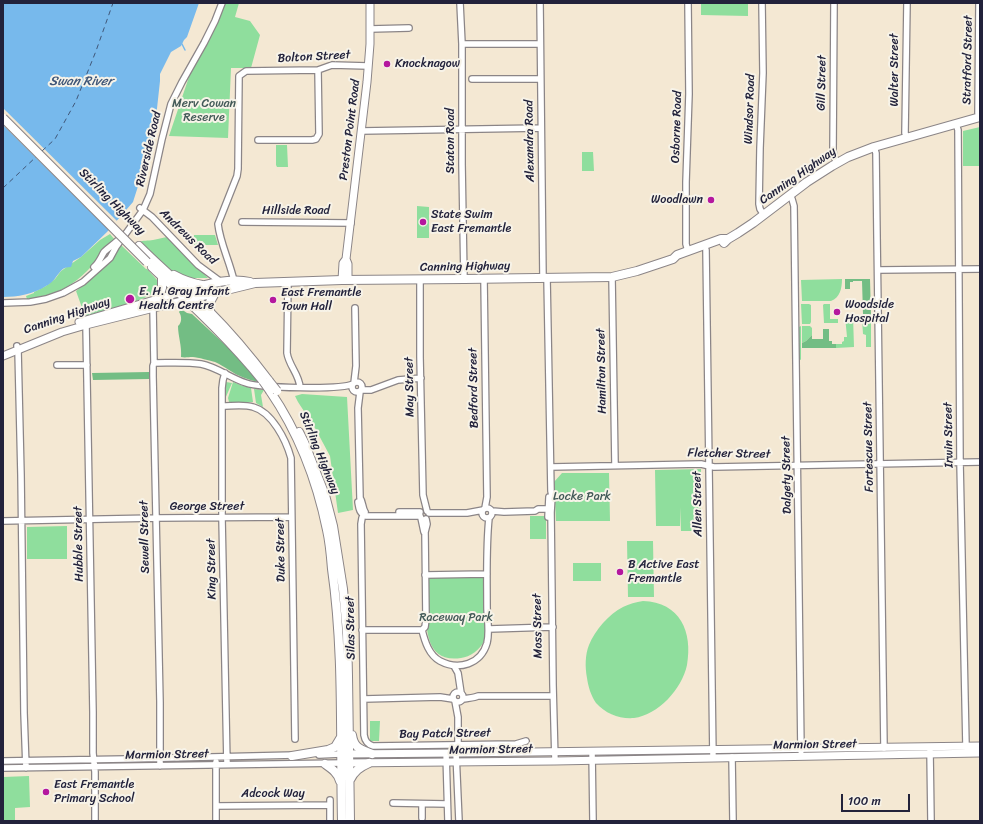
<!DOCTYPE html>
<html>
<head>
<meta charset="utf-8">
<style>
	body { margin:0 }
	#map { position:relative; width:983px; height:824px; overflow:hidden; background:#f4e8d3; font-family:Sriracha,sans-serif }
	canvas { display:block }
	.frame { position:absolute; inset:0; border:4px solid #22223b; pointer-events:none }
	.scale { position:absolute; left:841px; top:794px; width:69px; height:18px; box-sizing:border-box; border:2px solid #22223b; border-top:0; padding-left:5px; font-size:12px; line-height:14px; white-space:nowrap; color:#22223b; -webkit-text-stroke:3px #f7f3e8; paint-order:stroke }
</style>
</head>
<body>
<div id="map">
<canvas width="983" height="824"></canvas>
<div class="frame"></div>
<div class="scale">100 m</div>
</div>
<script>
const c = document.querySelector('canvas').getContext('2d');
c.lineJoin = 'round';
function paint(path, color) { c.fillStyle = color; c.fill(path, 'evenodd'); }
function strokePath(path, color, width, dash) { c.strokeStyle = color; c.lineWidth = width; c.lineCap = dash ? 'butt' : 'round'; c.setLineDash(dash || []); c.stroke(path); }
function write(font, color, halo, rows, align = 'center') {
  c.font = font + ' Sriracha,sans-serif'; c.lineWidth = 4; c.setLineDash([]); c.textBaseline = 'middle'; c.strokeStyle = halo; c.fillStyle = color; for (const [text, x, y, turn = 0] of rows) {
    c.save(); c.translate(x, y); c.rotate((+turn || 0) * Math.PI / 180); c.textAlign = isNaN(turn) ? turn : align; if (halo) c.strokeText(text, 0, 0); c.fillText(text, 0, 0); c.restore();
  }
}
const green = new Path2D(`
	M222 3H239L235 17 250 21 260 35 251 68H231L228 138 169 136 193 65Z
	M701 3H748V16L701 15Z
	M980 127V166H963V131Z
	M276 145H287L288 167H277L276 165Z
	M582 152H593L594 171H582Z
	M417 206 429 207V238H417Z
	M110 234 115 240C89 270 70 296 27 299L26 296 34 293V292L46 286 55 279 61 271 81 257 100 240Z
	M194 235H215L218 245H194Z
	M167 237 208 278H192L174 273 139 242C143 240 148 241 153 240 158 239 162 238 167 237Z
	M121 245 146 269H147L158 281 159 284 157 291 149 296 134 302 85 316 76 291 88 281 104 266 112 259 117 249Z
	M842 279C842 288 840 298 831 301H802L801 280Z
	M801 304H809L811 305V322L810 324H802Z
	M824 304H830V319H838V323H824L823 305Z
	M866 315 868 316H871V347H866V335L863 334 862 319H866Z
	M845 316H853L854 347 836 348V344H842V342L844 341V337H847Z
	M801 326V360L799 359 798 357 797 328Z
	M802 326H810L812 328V335L806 341 802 343Z
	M226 382 232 383 225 399V388Z
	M233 382 243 386 251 388 253 402H229L228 398Z
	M254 389 264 390 261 395 263 407 256 403Z
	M302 394 347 397 353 510 338 513 330 456 315 428 298 402 295 396Z
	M701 469V531H681L680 507V526H656L655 470Z
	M562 473H609L610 521H556L554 482Z
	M530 516H546V539H530Z
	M67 526V559H27V527Z
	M627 541H653L654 597H628Z
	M573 563H601V581H573Z
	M426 577H484C485 589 485 601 486 613 486 622 487 632 484 641 480 650 470 657 461 658 427 663 426 632 426 607 426 597 426 587 426 577Z
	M643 601C680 602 693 632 687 665 682 689 658 715 634 718 619 719 606 714 596 703 591 696 588 686 587 678 585 667 585 655 589 645 595 630 609 614 623 607 629 604 636 602 643 601Z
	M370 721H380L379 741H370Z
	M29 776 30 807 15 808V821H3V777Z`);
const forest = new Path2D(`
	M845 279H870L871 316H868L866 314H863L862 281H853V282H850V289H845Z
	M181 309 187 313 192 314 235 354 256 377 259 382C248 380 238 376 229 370 224 367 220 364 215 362 211 361 197 357 193 357 188 357 185 358 181 357 182 346 178 336 178 326 182 323 182 316 179 312Z
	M823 329H829V341H832V344H836V348H802V343L806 341 812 335V339H823Z
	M149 372V379L93 380 92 373Z`);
const water = new Path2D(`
	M3 3H199L187 37 184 40 181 46 171 52 160 74V81L154 136 133 202 107 232 81 257 73 261 71 267C62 267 61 271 56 277 54 280 50 284 46 286 34 294 17 297 3 297Z`);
const pier = new Path2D(`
	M3 108 118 222 110 231 3 125Z`);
const stream = new Path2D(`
	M182 44 185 50`);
const ferry = new Path2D(`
	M42 151 55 139 76 101 96 51 113 3
	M3 188 37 156`);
const minor = new Path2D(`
	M460 3 462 44V164L464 279
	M540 3 543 278
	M762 3 763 73 760 148 759 204 760 209 764 215
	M834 3 833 151 834 157 837 162
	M907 3 905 133 907 138
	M979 3 978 113 980 117
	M370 29 409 28
	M462 44H540
	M472 79H540
	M956 124 958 130 960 462 966 746
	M361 131 541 128
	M258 140H312L316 139 319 134 318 70
	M874 147 876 153 877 236 884 748
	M789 196 792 199 794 206 801 751
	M140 208 152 217 198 265 221 282
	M242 222 351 223
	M706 250 713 758
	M688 251 686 244V182L689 94 688 3
	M94 267C99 263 101 257 104 252 108 248 113 245 117 241
	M878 270 980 269
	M612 277 615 465
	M547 278 551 491 552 496 551 512 553 685 555 761
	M484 279 487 497 485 508
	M420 280V357L423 495 427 511
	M234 281C230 262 220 243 218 224L237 176 238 169 239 76 246 71 318 70 332 65 368 66
	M288 281 287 353C289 366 299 374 300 387
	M3 303 30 302 46 299 63 293 83 282 110 258 116 247 143 210 150 194 162 139 171 104 182 82 204 43 215 21 222 3
	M153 308 154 363 153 366V376L160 702V766
	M85 322 86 325 93 712V753L95 772V821
	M17 346 18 350 21 475 24 713 26 768
	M154 363C170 363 186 362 201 364 217 367 230 378 246 383 260 388 341 390 353 384
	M57 365H87
	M225 373 223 380 222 388V518L227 764
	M352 387a5 5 0 1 1 10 0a5 5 0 1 1-10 0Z
	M354 383 356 366 355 308
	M361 390H371L398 380 421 378
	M360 392 358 408 360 498C363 502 362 507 365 512
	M222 406C232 406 244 404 253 407 272 412 286 440 291 458L295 739
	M551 467 701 464 714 467 980 462
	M358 502C359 508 359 513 366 516H420
	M482 513a5 5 0 1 1 10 0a5 5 0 1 1-10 0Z
	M492 511 504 512 535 511 538 509H551
	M365 512 362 518 361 524 364 735C365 741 367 744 373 746L516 744 526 741
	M399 512H420
	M429 513H467L483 510
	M548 517 549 497
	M421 518 424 532
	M3 521 156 518 291 517
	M425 575 487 574
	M489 629 553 627
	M362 630H422
	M422 630C425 642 429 655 440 661 459 671 481 664 487 643 490 631 487 619 487 606 487 577 486 547 489 518
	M422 630 425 627 426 619 425 532 427 524 426 519
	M454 666 458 673 461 693
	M453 697a5 5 0 1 1 10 0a5 5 0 1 1-10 0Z
	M364 699 440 697 453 699
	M463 699C468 698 474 698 478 696H553
	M455 701 458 717V745
	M592 751 593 821
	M930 751 931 821
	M446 753 448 821
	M456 753 459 821
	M319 755 341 754
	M732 757 733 821
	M3 761 127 759 295 755
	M3 768 342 763
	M330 800V821
	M393 803 447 804
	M422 804V818
	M216 806 330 805
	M216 821V762`);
const major = new Path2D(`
	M346 259 348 264V280
	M342 280 343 263 346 259 367 82 370 44V3
	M79 322 178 293
	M3 356 62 332 86 325 186 300
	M344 754 456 753 980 746
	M344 763 555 761 980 753`);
const highway = new Path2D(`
	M724 243 728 239 738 233 753 223 807 182 832 166 848 157 874 147 980 117
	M139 246C162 269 186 289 209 311 231 333 251 357 269 381
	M152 267C190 303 230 340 263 381
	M174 275C183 280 192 283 202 285
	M183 291C204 285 229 277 250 282
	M158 299 162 288V276
	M186 300 255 283 342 280 464 279 612 277 637 271 673 259 677 255 721 239H728
	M210 313V302L215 293
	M270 391C298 432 317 481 327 530 330 543 331 556 332 569 344 653 340 737 342 821
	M299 432 304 442 325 495 333 526 343 589 347 633 348 676 350 821
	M352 735C354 748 360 749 372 754
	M292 756 328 750 335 747 341 737
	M325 764C332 769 338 773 340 781
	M350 780C354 771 360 767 369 763`);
const highwayBridge = new Path2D(`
	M3 118 147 262
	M263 381 270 391
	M269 381 277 391`);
const markers = [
	[387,64,4,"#b5179e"],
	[711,200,4,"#b5179e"],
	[423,222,4,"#b5179e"],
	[130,299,5,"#b5179e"],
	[273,300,4,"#b5179e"],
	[837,312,4,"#b5179e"],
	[620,572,4,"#b5179e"],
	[46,792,4,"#b5179e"]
];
const streetNames = [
	["Bolton Street",314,57,-3],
	["Stratford Street",968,60,-89],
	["Walter Street",895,70,-90],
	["Gill Street",822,83,-89],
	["Windsor Road",750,109,-88],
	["Osborne Road",677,127,-88],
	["Preston Point Road",350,130,-83],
	["Staton Road",451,141,-90],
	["Alexandra Road",530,141,-91],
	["Riverside Road",149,149,-77],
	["Canning Highway",798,176,-35],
	["Stirling Highway",112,202,45],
	["Hillside Road",296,211],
	["Andrews Road",188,237,44],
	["Canning Highway",465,267,-1],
	["Canning Highway",67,316,-19],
	["Hamilton Street",602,371,-91],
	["May Street",410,387,-91],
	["Bedford Street",474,388,-91],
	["Irwin Street",949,435,-91],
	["Fortescue Street",869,447,-91],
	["Stirling Highway",319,453,68],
	["Fletcher Street",729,454,1],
	["Dalgety Street",787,475,-91],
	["Allen Street",698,504,-91],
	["George Street",207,507],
	["Sewell Street",145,537,-91],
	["Hubble Street",79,544,-91],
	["Duke Street",281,550,-91],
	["King Street",212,569,-91],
	["Moss Street",538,626,-91],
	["Silas Street",351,628,-91],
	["Bay Patch Street",445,734,-1],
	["Marmion Street",815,745,-1],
	["Marmion Street",491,750,-1],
	["Marmion Street",167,755,-1],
	["Adcock Way",273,794]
];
const poiNames = [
	["Knocknagow",395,64],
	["Woodlawn",703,200,"right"],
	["State Swim",431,215],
	["East Fremantle",431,229],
	["E. H. Gray Infant",139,292],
	["Health Centre",139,306],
	["East Fremantle",281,293],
	["Town Hall",281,307],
	["Woodside",845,305],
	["Hospital",845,319],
	["B Active East",628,565],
	["Fremantle",628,579],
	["East Fremantle",54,785],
	["Primary School",54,799]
];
const parkNames = [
	["Merv Cowan",204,104],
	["Reserve",204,118],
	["Locke Park",582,497],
	["Raceway Park",456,618]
];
const waterNames = [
	["Swan River",81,82]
];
paint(green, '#8fde9d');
paint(forest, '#73bd84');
paint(water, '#77b9ec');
paint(pier, '#f4e8d3');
strokePath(stream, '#77b9ec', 1.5);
strokePath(ferry, '#405779', 1, [5, 4]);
strokePath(minor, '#8b8587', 8);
strokePath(major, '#8b8587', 9);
strokePath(highway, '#8b8587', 10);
strokePath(minor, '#fff', 5.5);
strokePath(major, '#fff', 7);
strokePath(highway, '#fff', 8);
strokePath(highwayBridge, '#8b8587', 10, []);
strokePath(highwayBridge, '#fff', 8);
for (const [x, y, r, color] of markers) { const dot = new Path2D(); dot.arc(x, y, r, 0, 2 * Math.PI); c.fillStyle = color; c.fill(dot); strokePath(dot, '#f7f3e8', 1.5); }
write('12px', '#22223b', '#f7f3e8', streetNames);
write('12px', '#22223b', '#f7f3e8', poiNames, 'left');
write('12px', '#435a58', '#f7f3e8', parkNames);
write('italic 13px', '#405779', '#f7f3e8', waterNames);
</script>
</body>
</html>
